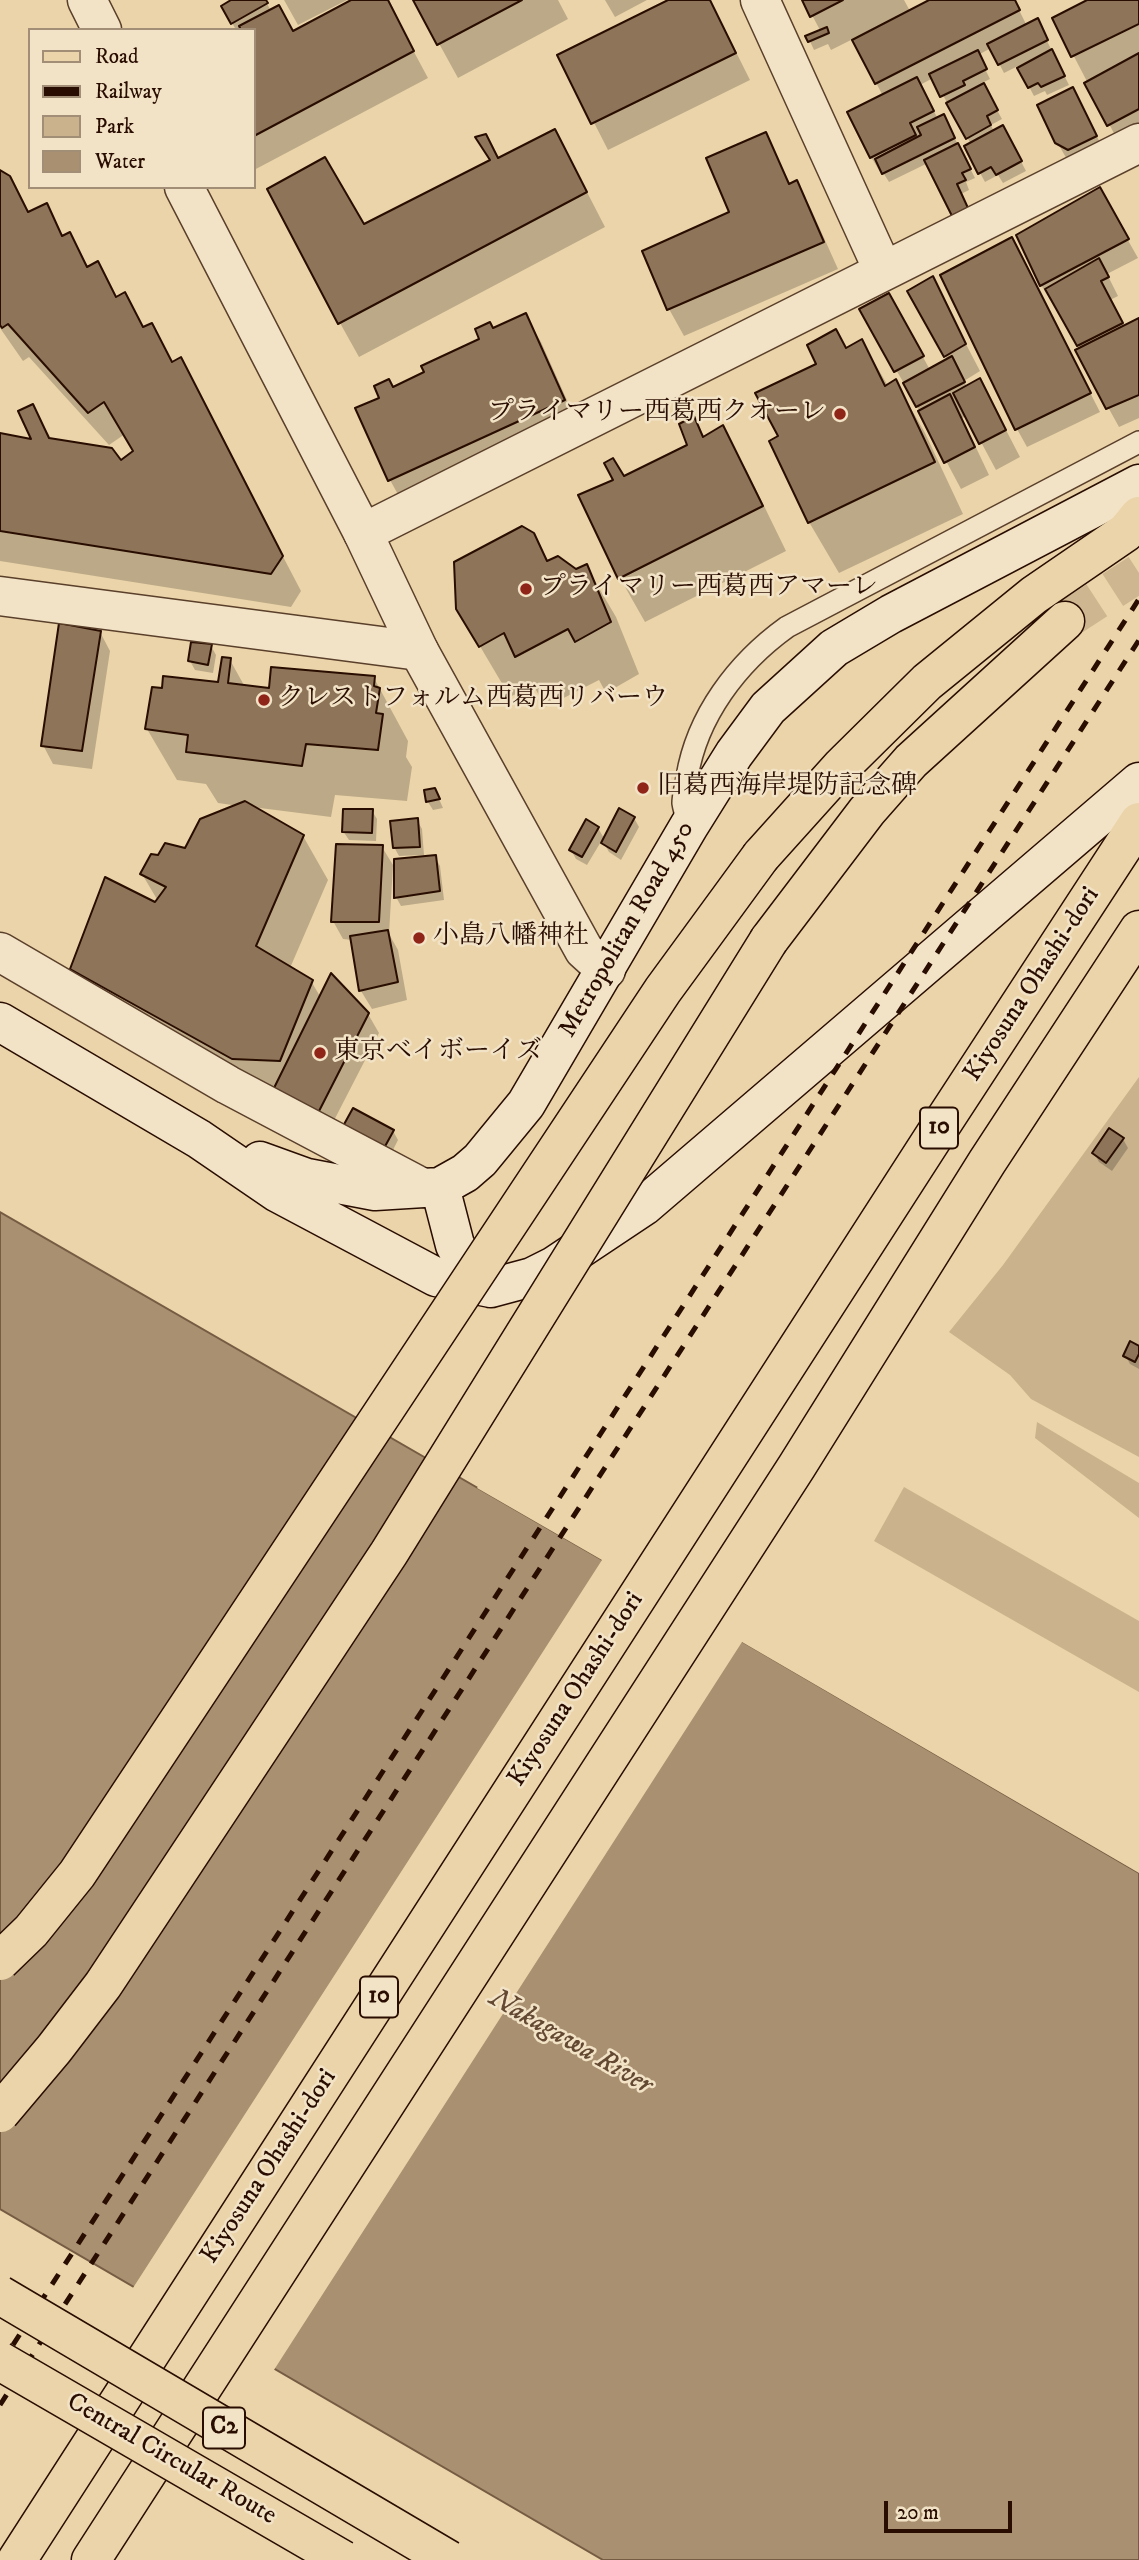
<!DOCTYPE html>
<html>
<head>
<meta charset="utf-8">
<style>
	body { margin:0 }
	#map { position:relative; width:1139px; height:2560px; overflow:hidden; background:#ebd4a9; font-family:"IM FELL DW Pica",serif }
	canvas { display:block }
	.legend { position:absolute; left:28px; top:28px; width:228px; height:161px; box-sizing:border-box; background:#f2e3c7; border:2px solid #a28d77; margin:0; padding:9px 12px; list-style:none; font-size:21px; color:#290d00 }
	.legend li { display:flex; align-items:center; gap:14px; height:35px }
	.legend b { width:35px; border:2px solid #a28d77 }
	.scale { position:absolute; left:884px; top:2501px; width:128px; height:32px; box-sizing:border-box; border:4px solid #290d00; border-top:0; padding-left:9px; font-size:21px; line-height:24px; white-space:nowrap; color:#290d00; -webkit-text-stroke:5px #f2e3c7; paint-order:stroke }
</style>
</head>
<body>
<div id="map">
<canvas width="1139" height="2560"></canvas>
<ul class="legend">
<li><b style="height:9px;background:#ebd4a9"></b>Road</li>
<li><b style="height:9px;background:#290d00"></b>Railway</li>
<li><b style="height:19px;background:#cab28c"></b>Park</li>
<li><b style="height:19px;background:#a99070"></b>Water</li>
</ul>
<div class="scale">20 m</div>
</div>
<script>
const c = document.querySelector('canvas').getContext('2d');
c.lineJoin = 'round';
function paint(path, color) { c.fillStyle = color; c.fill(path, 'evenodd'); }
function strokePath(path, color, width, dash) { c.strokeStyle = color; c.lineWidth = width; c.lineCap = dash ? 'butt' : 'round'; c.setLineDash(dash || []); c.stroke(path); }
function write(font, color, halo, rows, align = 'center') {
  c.font = font + ' "IM FELL DW Pica","Noto Serif JP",serif'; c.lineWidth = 5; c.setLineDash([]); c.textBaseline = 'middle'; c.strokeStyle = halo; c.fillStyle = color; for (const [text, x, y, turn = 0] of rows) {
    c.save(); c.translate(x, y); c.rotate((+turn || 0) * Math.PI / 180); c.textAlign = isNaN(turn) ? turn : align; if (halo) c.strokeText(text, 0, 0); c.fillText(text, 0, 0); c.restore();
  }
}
const green = new Path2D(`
	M1139 1077V1457L1031 1399 1010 1375 949 1332 1003 1265Z
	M1037 1422 1139 1483V1518L1035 1438Z
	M904 1487 1139 1621V1692L874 1541Z`);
const water = new Path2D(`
	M0 1212 606 1562 1139 1873V2560H603L0 2209Z`);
const pier = new Path2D(`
	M479 1485 1139 1869V1873L742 1642 272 2373 131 2291 602 1560 477 1488Z`);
const shadow = new Path2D(`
	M235 0H265L271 11 293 33 355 0H386L428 78 254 170V59L257 57 254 50V30H236L223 6Z
	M284 0H347L298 25Z
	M415 0H558L568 19 458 78Z
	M605 0H647L615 17Z
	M672 0H710L750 80 608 150 560 56Z
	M804 0H904L910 11 933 0H1014L1027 26 1037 21 1069 85 1047 95 1045 91 1034 96 1018 66 1004 73 991 48 978 55 990 79 982 83 1002 119 991 125 994 132 1003 127 1026 171 1003 183 998 175 985 182 966 147 971 144 933 78 920 85 938 119 948 125 975 178 966 182 969 190 961 194 928 163 889 182 884 174 882 175 871 157 883 96 853 39 831 50 828 44 814 50 808 37 821 32Z
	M1091 0H1139V133L1119 143 1054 18Z
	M1083 108 1106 155 1068 161 1057 142Z
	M765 134 791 185 796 182 811 209 838 269 684 336 669 309 644 252 732 213Z
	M499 159 573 165 605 227 359 357 340 323 363 226Z
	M0 172 9 177 30 214 46 206 64 237 69 234 89 268 97 263 117 298 144 329 152 325 173 363 180 360 301 591 291 607 0 561V435L34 441 32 406 52 440 120 462 135 452 125 434 109 445 29 357 23 361 0 328Z
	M1099 189 1138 258 1107 274 1118 296 1110 300 1125 327 1139 320V418L1119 427 1077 351 1081 349 1054 302 1052 303 1041 285Z
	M1021 258 1100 412 1027 447 1017 429Z
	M932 279 980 371 964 381 967 387 980 380 1020 457 996 470 967 416 962 418 989 475 961 489 912 397 861 310 904 322 930 370 948 361 909 291Z
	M525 315 541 342 579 427 405 507 390 480 381 398 393 389 426 373 481 340 493 330Z
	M862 341 888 386 896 382 925 433 963 514 839 573 809 522 780 437 818 365Z
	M694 418 705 438 722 427 747 471 786 551 645 622 620 578 580 496 623 478 689 446Z
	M533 534 549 562 575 571 586 566 616 617 639 674 606 693 599 680 546 707 533 685 510 697 458 609Z
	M100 632 110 651 92 769 53 764 43 745Z
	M211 646 216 655 213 673 195 670 190 661Z
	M230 660 245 687 270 690 374 678 408 741 406 757 412 767 407 801 335 795 331 817 252 807 303 836 328 880 290 968 311 981 321 998 368 1014 379 1033 326 1136 97 1013 72 969 155 904 158 901 142 874 158 857 186 850 239 806 218 803 206 784 177 780 147 729 220 684Z
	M426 792 439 799 443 808 433 810 428 802Z
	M372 811 377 819 376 841 349 840 343 831Z
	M634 818 639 827 621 860 609 852 602 840 587 865 576 859 571 850 598 828 605 840Z
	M417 820 422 829 424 855 399 856 394 847Z
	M382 847 393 865 389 934 398 950 407 1000 372 1009 361 991 352 940 343 939 333 921Z
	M435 857 440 866 444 900 401 906 396 897Z
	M354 1110 393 1131 398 1140 389 1158Z
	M1123 1139 1128 1148 1112 1171 1099 1162 1094 1153Z
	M1139 1348V1369L1130 1364 1125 1355Z`);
const building = new Path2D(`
	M231 0H266L268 3 231 24 221 6Z
	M351 0H388L414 51 254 136V30H241L239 26 279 5 293 31Z
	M413 0H522L437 45Z
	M668 0H710L736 53 591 124 557 55Z
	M802 0H843L810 17Z
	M929 0H1015L1020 10 875 84 852 40Z
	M1087 0H1139V24L1071 57 1052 18Z
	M1038 18 1048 40 998 65 987 44Z
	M827 27 829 33 808 42 805 36Z
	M1052 49 1065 76 1041 87 1038 83 1028 88 1017 68Z
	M978 50 987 69 963 81 965 85 940 97 929 74Z
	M1139 53V109L1107 126 1084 83Z
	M917 77 934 111 910 123 916 135 870 158 847 112Z
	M984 83 998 110 987 116 991 125 966 139 946 103Z
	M1073 87 1097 136 1068 150 1055 143 1037 105Z
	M944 114 955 138 882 174 875 159 921 135 917 127Z
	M1003 125 1022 161 996 175 991 167 978 174 964 146Z
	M555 129 587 192 338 324 267 189 325 157 364 224 490 160 475 137 486 134 498 158Z
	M766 132 789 184 797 180 824 242 667 310 642 251 729 212 706 158Z
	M958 143 971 169 962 173 966 180 957 184 968 208 952 216 924 160Z
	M0 170 10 176 28 212 47 203 62 236 70 232 87 267 98 261 116 297 125 292 143 327 152 323 172 362 181 357 283 556 271 574 0 531V433L31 439 18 411 33 404 49 438 112 448 121 460 133 451 104 402 88 413 8 324 2 328 0 325Z
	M1100 187 1129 239 1040 286 1016 235Z
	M1012 237 1091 393 1015 430 940 275Z
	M1099 258 1109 277 1101 281 1123 323 1077 346 1045 289Z
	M933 276 966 344 944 357 907 291Z
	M889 293 924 356 894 372 859 309Z
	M526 313 565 400 388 481 355 408 379 398 374 386 389 379 393 387 424 372 421 366 479 339 475 329 490 322 493 328Z
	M1139 318V395L1106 409 1075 350Z
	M836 329 846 348 862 339 885 386 896 379 935 462 808 523 769 441 778 436 755 393 816 364 807 345Z
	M952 356 965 382 916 407 903 383Z
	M980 378 1006 430 979 444 953 393Z
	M950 394 975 447 944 463 918 411Z
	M694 416 703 437 723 425 763 506 618 579 578 495 613 480 604 463 613 458 624 476 687 445 679 424Z
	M522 526 534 533 547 561 558 556 576 569 587 564 611 622 575 642 568 629 515 657 504 633 479 647 456 609 454 562Z
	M59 623 101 631 82 751 41 746Z
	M191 642 212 644 208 665 188 661Z
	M222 657 231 658 228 683 269 688 271 667 375 676 374 686 380 688 376 713 383 714 378 750 306 744 302 766 186 752 188 735 145 729 152 687 162 688 163 676 218 682Z
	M435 788 440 799 426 802 424 790Z
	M245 801 304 835 256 946 313 980 280 1061 232 1059 70 969 105 877 155 902 166 887 140 874 151 854 158 855 165 843 185 848 200 819Z
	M619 808 635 817 616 852 601 843Z
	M343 809H373L372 833 342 832Z
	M418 818 420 847 393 848 390 821Z
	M586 819 599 827 582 857 569 850Z
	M336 844 383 845 379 922H331Z
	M436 855 440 891 394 898V859Z
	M388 930 398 982 359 991 350 936Z
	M331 973 369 1013 315 1119 271 1094Z
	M353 1108 394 1130 383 1150 342 1128Z
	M1109 1128 1124 1138 1106 1163 1092 1153Z
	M1130 1341 1139 1346V1354L1135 1362 1123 1356Z`);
const motorwayTunnel = new Path2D(`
	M1065 621 1139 573`);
const service = new Path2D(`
	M689 824C687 818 684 810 683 803 683 795 686 785 687 777 697 716 737 663 787 627L1139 442`);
const minor = new Path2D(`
	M760 0 883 270
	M363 533 1139 143
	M0 596 419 651
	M0 952 228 1085 421 1187`);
const tertiary = new Path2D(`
	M87 0 102 30
	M184 187 363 533 419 651 584 950 606 970`);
const secondary = new Path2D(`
	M0 1022 199 1139 278 1193 436 1277 491 1288 532 1277 554 1266 644 1206 1139 782
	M260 1161 307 1178 375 1191 440 1187 465 1173 480 1160 526 1104 689 826 734 754 768 708 834 648 891 614 1139 484
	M440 1187 455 1245 465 1262 491 1288`);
const primary = new Path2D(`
	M17 2560 938 1130 1139 822
	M91 2560 797 1466 987 1162 1139 930`);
const motorway = new Path2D(`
	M761 856 842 766 927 682 1034 595 1126 532 1139 516
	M769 940 867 811 911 761 1065 621`);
const rail = new Path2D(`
	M0 2365 1139 599
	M0 2405 1139 640`);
const motorwayBridge = new Path2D(`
	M0 1961 31 1931 77 1874 663 990 761 856
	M0 2113 54 2049 103 1985 389 1553 769 940
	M0 2295 449 2560
	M0 2361 343 2560`);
const markers = [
	[840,414,7,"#8f2418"],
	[526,589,7,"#8f2418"],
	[264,700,7,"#8f2418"],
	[643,788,7,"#8f2418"],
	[419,938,7,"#8f2418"],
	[320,1053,7,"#8f2418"]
];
const shields = [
	[939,1128,38],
	[379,1997,38],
	[224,2428,42]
];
const shieldNames = [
	["10",939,1128],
	["10",379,1997],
	["C2",224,2428]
];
const poiNames = [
	["プライマリー西葛西クオーレ",826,414,"right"],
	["プライマリー西葛西アマーレ",540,589],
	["クレストフォルム西葛西リバーウ",278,700],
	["旧葛西海岸堤防記念碑",657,788],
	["小島八幡神社",433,938],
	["東京ベイボーイズ",334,1053]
];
const streetNames = [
	["Metropolitan Road 450",628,930,-60],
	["Kiyosuna Ohashi-dori",1033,985,-57],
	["Kiyosuna Ohashi-dori",577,1690,-57],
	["Kiyosuna Ohashi-dori",270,2167,-57],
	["Central Circular Route",171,2460,30]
];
const waterNames = [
	["Nakagawa River",570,2043,30]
];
paint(green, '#cab28c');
paint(water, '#a99070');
strokePath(water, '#765c43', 2);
paint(pier, '#ebd4a9');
paint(shadow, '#0003');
paint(building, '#8e7458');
strokePath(building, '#290d00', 2);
strokePath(motorwayTunnel, '#ceb690', 38, [38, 19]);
strokePath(service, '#5a3f2a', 24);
strokePath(minor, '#5a3f2a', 41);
strokePath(tertiary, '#5a3f2a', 41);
strokePath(secondary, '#290d00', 41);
strokePath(primary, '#290d00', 41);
strokePath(motorway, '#290d00', 41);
strokePath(service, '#f2e3c7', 21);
strokePath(minor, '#f2e3c7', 38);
strokePath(tertiary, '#f2e3c7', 38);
strokePath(secondary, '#f2e3c7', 38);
strokePath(primary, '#ebd4a9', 38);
strokePath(motorway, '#ebd4a9', 38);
strokePath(rail, '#290d00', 5, [12, 12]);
strokePath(motorwayBridge, '#290d00', 41, []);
strokePath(motorwayBridge, '#ebd4a9', 38);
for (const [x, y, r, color] of markers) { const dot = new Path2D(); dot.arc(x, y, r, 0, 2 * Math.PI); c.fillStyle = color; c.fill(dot); strokePath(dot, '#f2e3c7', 2.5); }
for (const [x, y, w] of shields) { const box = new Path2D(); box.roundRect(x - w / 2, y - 20.5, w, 41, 5); c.fillStyle = '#f2e3c7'; c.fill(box); strokePath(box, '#290d00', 2); }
write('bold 24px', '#290d00', null, shieldNames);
write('26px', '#290d00', '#f2e3c7', poiNames, 'left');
write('26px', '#290d00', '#f2e3c7', streetNames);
write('italic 28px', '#634832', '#f2e3c7', waterNames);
</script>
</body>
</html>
